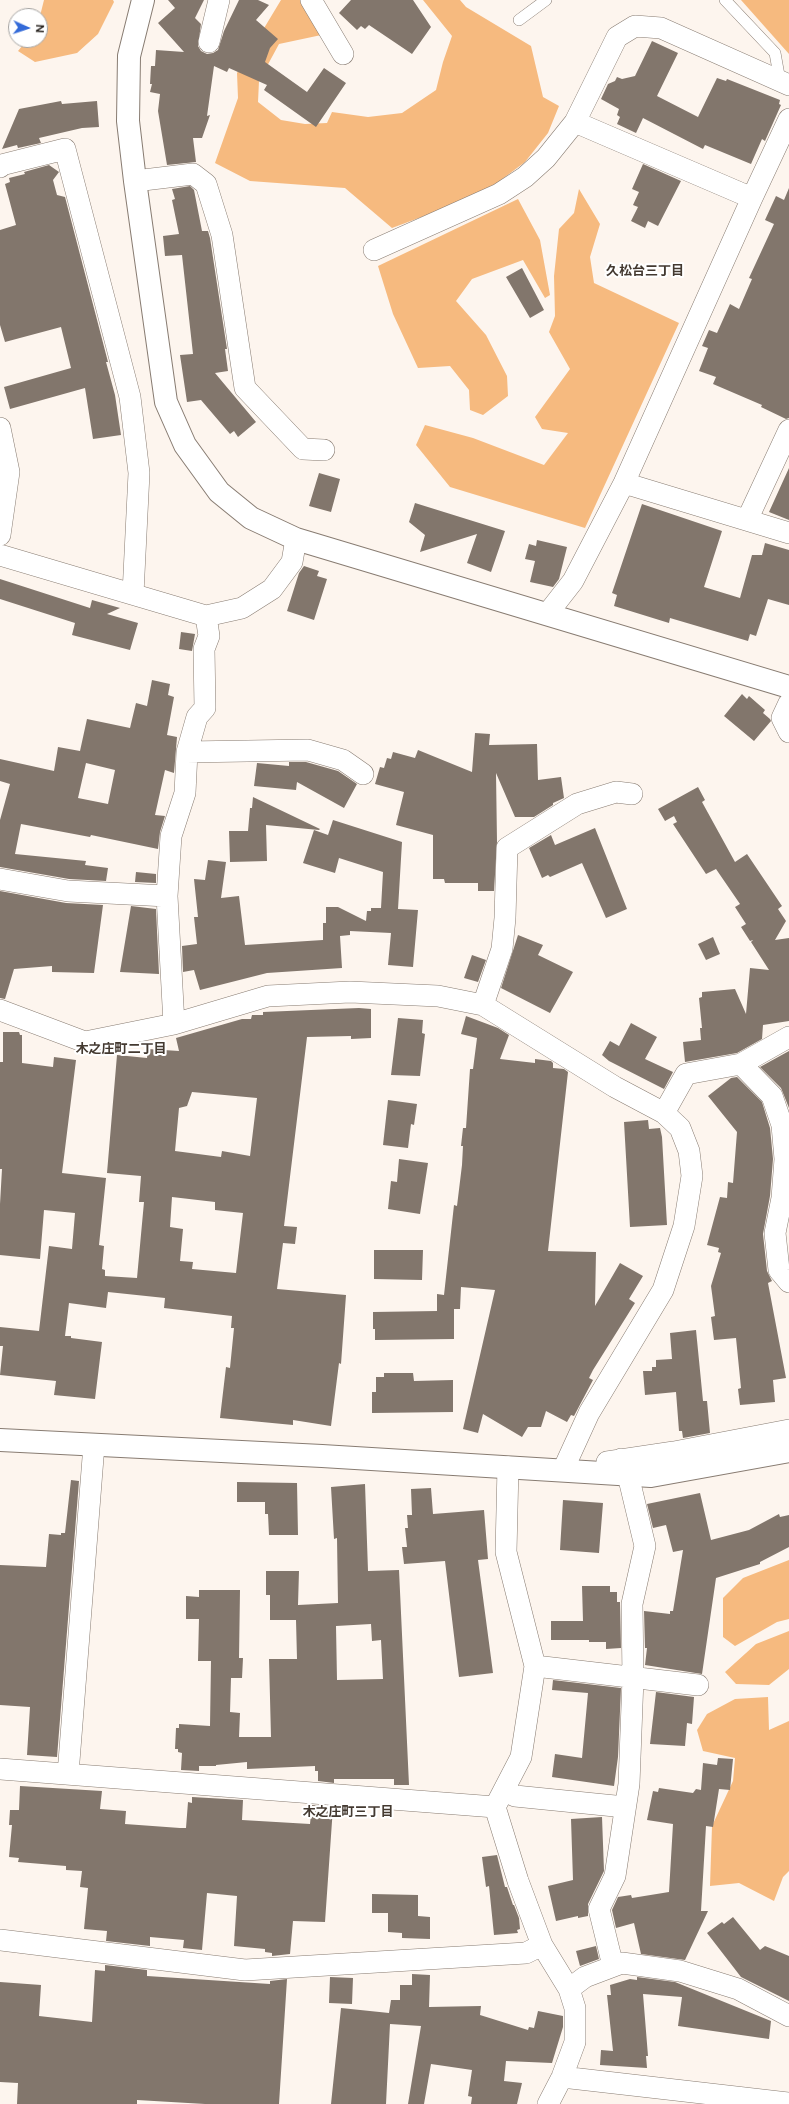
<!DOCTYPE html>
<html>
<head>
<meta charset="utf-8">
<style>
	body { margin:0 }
	#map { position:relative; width:789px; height:2104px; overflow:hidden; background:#fdf5ee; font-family:Figtree,sans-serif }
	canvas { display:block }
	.north { position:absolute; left:8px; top:8px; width:40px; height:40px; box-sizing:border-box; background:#fff; border:1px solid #a7a5a3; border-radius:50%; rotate:93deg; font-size:11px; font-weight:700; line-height:16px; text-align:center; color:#231e1a }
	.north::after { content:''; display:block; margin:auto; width:14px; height:18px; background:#336ad8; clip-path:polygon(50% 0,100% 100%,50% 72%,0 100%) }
</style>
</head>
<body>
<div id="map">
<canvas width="789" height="2104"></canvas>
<div class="north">N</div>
</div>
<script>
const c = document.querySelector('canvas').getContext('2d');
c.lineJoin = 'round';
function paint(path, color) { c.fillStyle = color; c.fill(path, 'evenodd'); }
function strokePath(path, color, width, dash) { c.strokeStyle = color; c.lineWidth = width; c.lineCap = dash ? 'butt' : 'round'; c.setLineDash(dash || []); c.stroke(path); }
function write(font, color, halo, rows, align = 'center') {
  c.font = font + ' Figtree,"Noto Sans JP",sans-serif'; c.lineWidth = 4; c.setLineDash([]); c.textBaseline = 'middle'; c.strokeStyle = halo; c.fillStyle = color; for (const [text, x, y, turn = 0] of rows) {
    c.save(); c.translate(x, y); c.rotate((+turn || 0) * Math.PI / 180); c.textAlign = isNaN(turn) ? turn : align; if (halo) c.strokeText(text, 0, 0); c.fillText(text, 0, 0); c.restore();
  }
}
const forest = new Path2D(`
	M44 0H113L114 2 98 34 77 53 35 62 18 51 27 40H40V16Z
	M281 0H308L326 34 279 44 259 81 258 102 281 120 305 124 327 123 332 112 368 117 402 113 436 90 443 62 452 36 423 0H460L466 7 531 46 543 97 559 106 548 133 525 162 497 183 467 200 392 228 345 188 250 181 215 163 238 98 237 73Z
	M741 0H789V54Z
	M579 189 600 224 590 257 594 283 679 323 585 528 450 487 416 445 425 425 473 438 544 465 568 433 542 429 535 417 570 369 549 332 555 316 554 276 559 229 574 213Z
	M518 199 540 240 550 295 545 298 523 260 472 279 456 301 486 335 507 376 508 396 483 415 470 410 469 390 450 366 418 368 393 314 378 266Z
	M789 1560V1619L777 1622 735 1646 723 1637V1598L743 1578Z
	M789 1631V1669L769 1685 736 1684 725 1672 756 1644Z
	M768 1697 769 1730 789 1721V1871L783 1877 774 1901 739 1883 710 1886 712 1826 733 1781 735 1758 703 1751 697 1730 707 1714 735 1699Z`);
const building = new Path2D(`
	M168 0H204L195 18 201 24 198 46 201 51 207 54 213 53 218 50 224 31 239 0H258L269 5 256 20 278 39 270 48 265 62 307 92 324 68 346 83 316 127 264 90 267 85 229 68 227 72 214 66 207 116 210 115 202 138H193L196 162 167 165 158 111 160 94 150 92 152 84H150L151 66H155L156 50 184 52 158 23 175 8Z
	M351 0H413L431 27 412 54 369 25 365 29 361 26 357 30 339 13Z
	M652 41 678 53 657 96 698 117 717 78 726 81 727 79 780 100 779 104 781 105 765 141 762 139 751 164 705 145 703 149 643 118 636 133 617 124 620 117 617 115 619 109 601 99 608 84 615 81 617 77 622 79 635 76Z
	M61 101 62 104 97 101 99 127 82 128 39 138 41 143 18 148 17 145 2 149 19 109Z
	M643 164 681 181 658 226 648 221 645 228 631 221 638 207 633 205 639 192 632 189Z
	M49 165 59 172 53 180 57 195 65 197 108 362H106L115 395 121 435 93 439 85 388 10 409 4 387 71 368 61 327 5 342 0 325V230L16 225 5 184 10 182 9 178 25 174 24 172Z
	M190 186 194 190 202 231H208L210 238 227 349H225L228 371 215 373 256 422 238 437 234 431 230 434 201 400 187 402 180 355 193 354 182 255 165 256 163 236 179 234 172 200 175 199 172 189Z
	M789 188V418L786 419 761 407 762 405 713 384 716 377 699 371 708 348 702 346 709 330 717 333 730 304 739 309 752 279 749 278 774 224 765 220 776 196 784 200Z
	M522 268 544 310 530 318 506 277Z
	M789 468V520L769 512Z
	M319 473 340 479 331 512 309 506Z
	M415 503 505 531 491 572 467 563 477 534 420 552 425 535 409 522Z
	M642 504 722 531 704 587 740 598 752 555H762L765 543 789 550V605L768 599 756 636 750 634 748 641 670 618 669 623 614 606 617 595 612 593Z
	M537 540 567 547 559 579 553 587 530 582 535 561 525 559 529 544 536 546Z
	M304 566 319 571 317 576 327 579 314 620 287 611 299 573Z
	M0 579 90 608 92 600 120 608 107 614 138 623 130 650 72 635 75 623 0 599Z
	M181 632 195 634 192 651 179 649Z
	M152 680 170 684 168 695 174 697 167 735 177 737 174 773 165 770 155 815 165 816 160 832 158 849 91 835 90 837 21 824 15 854 86 861 85 865 108 868 106 881 69 879 0 867V820L10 784 0 781V759L54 771 58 747 80 751 87 719 130 728 136 703 147 706ZM86 763 115 770 108 804 78 798Z
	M742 694 747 699 749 696 765 710 763 713 770 719 771 721 754 741 724 716Z
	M475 733 490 734 489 745 537 744 538 780 561 777 564 798 553 803V805L534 817H515L496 773 497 842 494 891H478V883H445L444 879H433V835L396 825 404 792 375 784 380 767 384 768 387 758 391 759 393 752 415 758 418 750 472 772Z
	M289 762H306L338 771 357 784 344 808 297 782 296 790 254 786 257 763 289 766Z
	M698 787 705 800 702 802 735 862 747 854 782 906 778 909 786 921 775 940 789 938V1021L763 1025 762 1039 737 1053 685 1062 683 1042 701 1040 700 1028H702L699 998 702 997V992L735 989 746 1014 750 968 769 970 751 942 753 940 750 941 741 927 746 924 735 907 740 904 716 869 706 874 673 824 677 822 674 816 665 821 658 809Z
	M253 797 320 829 319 830 266 825 267 861 230 862 229 831H248L250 808H252Z
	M333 820 402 842 398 909 418 910 413 967 388 965 391 933 350 931V935L340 936 342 968 267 973 200 990 194 970 183 972 182 946 197 944 194 917H198L194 879 205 880 208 860 226 862 221 898 239 896 245 945 323 940V923H326V907H338L366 921 367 911H371V908H381L383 872 339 858 335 873 303 863 314 830 328 835Z
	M595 828 627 909 606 918 582 863 550 877 548 875 542 878 529 848 551 835 555 845Z
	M136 872 156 874V883L135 882Z
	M0 891 66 903 103 905 94 973 52 972V966L14 969 5 999 0 998Z
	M131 906 156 909 159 974 120 972Z
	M518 935 543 945 538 955 573 972 550 1013 501 988Z
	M713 937 720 954 706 960 698 944Z
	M472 955 486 960 478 982 464 978Z
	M359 1008 371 1009V1038L351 1039V1036L307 1037 284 1226 297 1227 295 1244 283 1243 277 1289 346 1295 341 1364 339 1363 331 1426 293 1420V1425L220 1418 226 1367 230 1368 234 1328H231L232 1316 164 1308 165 1298 108 1292 106 1308 69 1303 65 1336H71V1338L102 1342 95 1399 54 1395 56 1381 0 1375 3 1346H0V1327L39 1331 49 1246 72 1249 75 1213 44 1210 40 1259 0 1255V1204L2 1169H0V1062H3V1032H19L20 1035H22V1063L53 1067 54 1057 76 1060 62 1173 106 1178 99 1245 104 1246 102 1269 105 1270V1276L137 1278 144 1202H139L141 1176 107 1173 117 1055 147 1058 148 1049 179 1051 176 1038 242 1019H251L252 1015H263V1012ZM192 1092 257 1098 250 1156 222 1151 221 1157 175 1151 179 1108 187 1106ZM172 1197 215 1202V1210L243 1213 236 1273 192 1269 193 1262 180 1261 183 1229 170 1227Z
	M466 1016 498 1028 509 1035 500 1059 535 1063V1059L551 1061 553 1063V1068L564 1069 568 1072 548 1251 596 1252 595 1306 620 1263 643 1276 629 1299 635 1303 593 1370 589 1378 593 1380 574 1416 571 1415 567 1422 546 1411 541 1427H528L522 1437 483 1414 478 1433 463 1429 495 1290 461 1287 460 1309H454V1339L375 1340V1329H373V1312L437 1311V1294L444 1295 454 1205 457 1206 462 1165 463 1146H461L463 1128H466L470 1069H473L477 1038 461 1034Z
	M398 1018 423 1020 422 1033 425 1034 420 1076 391 1075Z
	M631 1023 657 1037 645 1059 673 1072 664 1089 609 1061 602 1055 610 1041 619 1046Z
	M789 1051V1108L781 1088 760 1067Z
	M737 1077 762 1102 770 1128 773 1159 770 1196 763 1234 767 1271 772 1281 768 1283 786 1378 773 1380 775 1402 740 1405 738 1389 741 1388 736 1338 714 1340 711 1317 715 1316 711 1286 721 1253 718 1252 719 1248 707 1245 720 1197 727 1198 728 1182 733 1183 737 1132 708 1096 731 1078Z
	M388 1100 417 1104 414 1125 411 1124 408 1148 383 1145Z
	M648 1120 649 1129 660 1128 662 1137 667 1225 630 1227 624 1122Z
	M399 1159 428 1163 420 1214 388 1209 391 1181 397 1182Z
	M374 1250H423L422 1280 374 1279Z
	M696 1330 703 1401H707L710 1433 683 1438 682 1431H679L676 1392 645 1395 643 1371H652V1367H656V1360L672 1359 670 1333Z
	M384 1373H413L414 1381 453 1380V1412L372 1413V1392H376V1377H384Z
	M71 1480 79 1481 57 1757 27 1755 30 1707 0 1705V1565L46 1567 49 1534 61 1535V1533H65Z
	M237 1482 297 1483 298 1535H269L268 1514H265V1502H237Z
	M365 1484 368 1571 399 1570 409 1785H394V1779H334V1783L318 1781V1771H315V1766L247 1769V1762L216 1765V1766H199V1771L181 1770 182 1753 178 1752V1749H175L176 1728H179V1724L210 1726 211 1661H198L199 1619H186V1596L199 1597V1590H240L239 1658H243L242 1678H231L230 1712 240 1713 239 1737H271L269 1659H297L296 1620H270V1595H266V1571H299L298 1605 338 1603 337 1538 334 1539 331 1487ZM371 1624 372 1641 381 1640 383 1679 337 1680 336 1626Z
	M431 1488 433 1514 484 1510 488 1559 478 1560 493 1673 459 1677 445 1561 404 1564 402 1547H407L405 1528H408L407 1515H412L411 1489Z
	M700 1493 711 1540 749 1530 779 1514 780 1517 789 1515V1547L760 1562V1564L716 1578 702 1674 645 1665 647 1648H645L644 1611 670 1614V1611H673L683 1550 673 1552 666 1525 653 1528 647 1504Z
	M563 1500 603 1503 599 1553 560 1550Z
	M582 1586H610V1592H617V1602H620L621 1648 606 1649V1642H589V1640H551V1621H583Z
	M553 1680 621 1688 618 1757 614 1786 552 1777 555 1754 582 1758 588 1693 552 1690Z
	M656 1692 694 1697 692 1724 687 1723 685 1746 650 1744Z
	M718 1758 733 1759 730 1790 719 1789 713 1827 706 1826 701 1911H708L685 1960 641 1954 634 1923 616 1928 612 1910 618 1897 631 1895 632 1898 669 1892 673 1824 647 1820 653 1791 658 1792 659 1788 693 1793 696 1789 701 1790 703 1763 717 1765Z
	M20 1786 102 1791 100 1809 126 1811 125 1824 180 1828H186L188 1802 192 1803V1797L243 1800 242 1820 310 1824 312 1805 333 1807 325 1922 293 1921 290 1954 272 1956V1953L265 1952V1949L234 1946 237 1896 207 1893 202 1950 183 1948 184 1940 150 1937V1946L106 1941 107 1931 84 1929 88 1888 80 1887 82 1871 66 1870V1866L18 1862 19 1858 9 1857 12 1825H9L10 1810H19Z
	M602 1817 604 1871 588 1904V1916L578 1918V1916L556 1921 548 1886 573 1880 571 1819Z
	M497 1855 505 1887H507L513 1905H514L519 1918 520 1929 517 1930 518 1933 494 1935 489 1886 486 1887 482 1857Z
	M372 1894 418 1895V1916L430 1917V1939L402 1938V1933L388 1932V1913H372Z
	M733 1917 760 1950 765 1946 789 1956V2001L741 1977 707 1933 722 1922 724 1924Z
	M596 1946 599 1959 580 1966 576 1951Z
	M105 1965 147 1970V1976L270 1984V1981L287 1979 279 2104H205L137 2100V2104H17L18 2083 0 2082V1982L41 1985 39 2016 92 2022 95 1970 105 1971Z
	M412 1974 430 1975 429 2007 481 2006 480 2015 528 2030 529 2027 534 2028 538 2011 563 2016V2027L552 2063 506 2061 504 2081 522 2083 517 2104H471L472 2097 468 2096 472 2070 431 2064 424 2104H408L421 2026 390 2024 386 2104H331L341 2008 389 2013 391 2000H400V1985H412Z
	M330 1977 353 1978 352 2004 329 2003Z
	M637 1977 675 1982 771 2021 769 2039 678 2026 682 1997 643 1994 648 2056H646L647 2068 600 2065 601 2050 613 2051 607 1995H611L610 1985 630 1979 637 1980Z`);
const lane = new Path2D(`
	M725 0 775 53 780 81
	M519 20 546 0`);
const street = new Path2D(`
	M311 0 343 54
	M209 42 219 0
	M575 122 752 198
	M0 167 1 165 65 149 130 397 139 473 133 594
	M135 181 193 174 206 184 222 235 245 388 303 449 324 450
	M374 250 499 194 525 177 546 158 575 122 617 37 635 26 661 28 789 85
	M0 428 9 472 0 535
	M624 483 789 533
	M747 520 789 430
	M0 555 206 616 242 608 272 589 292 562 296 539
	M548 613 573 581 624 483 752 198 789 119
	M789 703 782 718 789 732
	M187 752 308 750 343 760 363 774
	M0 879 68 891 167 896
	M483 1005 502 949 505 918 507 848 577 804 616 792 632 794
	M0 1010 85 1042 174 1024 268 996 350 992 438 996 483 1005 615 1087 664 1113 680 1128 689 1151 692 1176 684 1226 663 1290 589 1413 563 1470
	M174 1024 167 896 171 836 185 793 187 752 197 717 205 708 204 649 209 636 206 616
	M741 1064 772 1096 782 1125 785 1159 782 1198 775 1233 779 1270 789 1282
	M664 1113 686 1074 741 1064 789 1037
	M607 1462 674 1452 789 1430
	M508 1467 506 1552 535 1666 521 1757 495 1807 518 1881 542 1945 569 1989 575 2008V2042L562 2077 548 2104
	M535 1666 698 1685
	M0 1769 495 1807
	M68 1774 94 1445
	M504 1790 515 1796 625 1807
	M0 1940 245 1970 526 1953 542 1945
	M613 1966 599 1909 615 1876 629 1784 633 1678 632 1604 645 1546 628 1475 621 1459
	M569 1989 585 1977 622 1963 680 1971 738 1989 789 2016
	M562 2077 789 2103`);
const secondary = new Path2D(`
	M143 0 129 56 128 121 135 181 166 402 185 445 219 492 251 518 296 539 789 687
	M0 1440 322 1456 651 1476 789 1451`);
const neighbourhoodNames = [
	["久松台三丁目",645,271],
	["木之庄町二丁目",121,1049],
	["木之庄町三丁目",348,1812]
];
paint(forest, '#f6ba7f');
paint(building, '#82766c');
strokePath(lane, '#887c72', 12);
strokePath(street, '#887c72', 22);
strokePath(secondary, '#887c72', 24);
strokePath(lane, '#fff', 11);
strokePath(street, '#fff', 21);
strokePath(secondary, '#fff', 22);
write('bold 13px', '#433930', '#fff', neighbourhoodNames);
</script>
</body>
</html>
